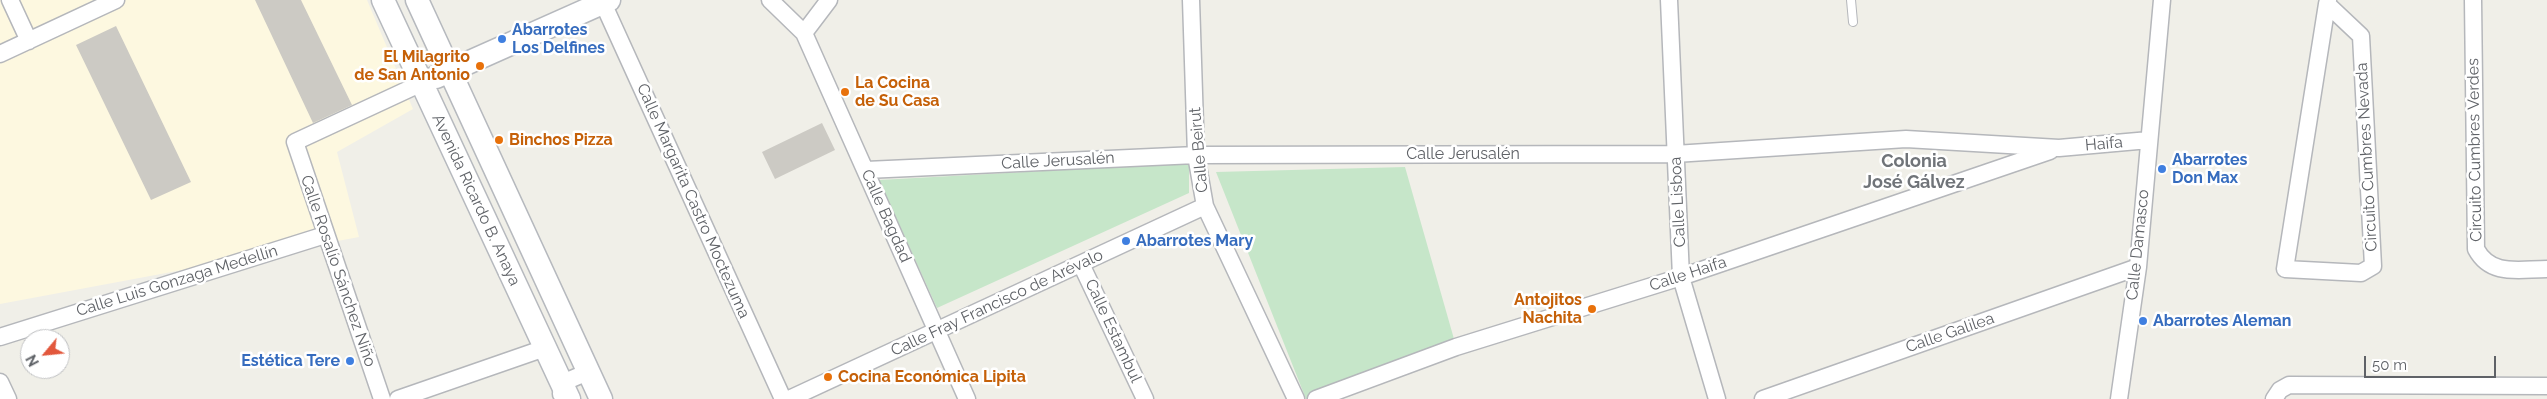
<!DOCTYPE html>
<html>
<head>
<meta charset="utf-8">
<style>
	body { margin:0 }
	#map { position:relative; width:2547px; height:399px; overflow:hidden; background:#f0efe8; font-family:Raleway,sans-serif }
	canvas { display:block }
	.north { position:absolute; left:20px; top:329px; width:50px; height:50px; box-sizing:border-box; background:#fff; border:1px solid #bfc0c2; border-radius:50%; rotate:242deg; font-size:14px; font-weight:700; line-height:20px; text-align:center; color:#5f6267 }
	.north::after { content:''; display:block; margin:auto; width:18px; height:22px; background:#e2573c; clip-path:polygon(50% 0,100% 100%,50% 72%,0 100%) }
	.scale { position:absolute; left:2364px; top:356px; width:132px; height:22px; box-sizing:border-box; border:2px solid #5f6267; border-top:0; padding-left:6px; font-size:15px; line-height:18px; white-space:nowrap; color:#5f6267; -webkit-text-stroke:4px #fff; paint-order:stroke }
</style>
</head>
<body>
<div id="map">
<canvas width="2547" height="399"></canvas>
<div class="north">N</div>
<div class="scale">50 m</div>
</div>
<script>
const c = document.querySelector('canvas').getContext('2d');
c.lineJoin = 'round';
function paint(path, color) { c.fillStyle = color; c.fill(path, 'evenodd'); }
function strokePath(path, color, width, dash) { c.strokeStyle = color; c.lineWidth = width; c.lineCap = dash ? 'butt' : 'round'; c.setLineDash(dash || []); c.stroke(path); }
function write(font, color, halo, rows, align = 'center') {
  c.font = font + ' Raleway,sans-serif'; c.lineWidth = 5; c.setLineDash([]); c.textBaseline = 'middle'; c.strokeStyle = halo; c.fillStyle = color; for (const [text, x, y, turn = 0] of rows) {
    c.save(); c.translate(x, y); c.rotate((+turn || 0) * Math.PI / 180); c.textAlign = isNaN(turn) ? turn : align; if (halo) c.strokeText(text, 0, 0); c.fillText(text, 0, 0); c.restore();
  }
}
const commercial = new Path2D(`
	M0 0H367L413 109 337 152 359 237 0 304Z`);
const green = new Path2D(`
	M1189 163V193L937 308 879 180Z
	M1405 167 1456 346 1306 399 1216 172Z`);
const building = new Path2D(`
	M255 0H301L352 105 313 123Z
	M116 26 191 182 151 200 76 45Z
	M822 123 835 150 775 179 762 152Z`);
const lane = new Path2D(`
	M1851 0 1853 22`);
const street = new Path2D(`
	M10 0 29 41
	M770 0 804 33 967 399
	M1191 0 1196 155 1205 206 1296 399
	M1669 0 1681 277 1717 399
	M2473 0 2476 249C2491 277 2519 269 2547 269
	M603 3 783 399
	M2327 4 2361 36 2373 266 2361 273 2285 269 2327 4 2328 0
	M804 33 829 0
	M0 54 116 0
	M866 170 1196 155 1675 154 1906 139 2059 148 2149 140
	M1081 264 1145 399
	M0 337 325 235
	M0 382 8 399
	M561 394 562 383 588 372
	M382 399 295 142 422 83
	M398 399 545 348
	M789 399 1205 206
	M1316 399 1456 347 1681 277 2050 151
	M1763 399 2138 267
	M2119 399 2138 267 2162 0
	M2274 399 2280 390 2289 385 2547 386`);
const secondary = new Path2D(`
	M383 0 569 399
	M417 0 601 399
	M436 77 609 0`);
const markers = [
	[502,39,5,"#3f7fe0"],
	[480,66,5,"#e8710a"],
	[845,92,5,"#e8710a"],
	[499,140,5,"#e8710a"],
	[2162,169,5,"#3f7fe0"],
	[1126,241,5,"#3f7fe0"],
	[1592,309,5,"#e8710a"],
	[2143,321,5,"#3f7fe0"],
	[350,361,5,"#3f7fe0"],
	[828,377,5,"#e8710a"]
];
const shopNames = [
	["Abarrotes",512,30],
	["Los Delfines",512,48],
	["Abarrotes",2172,160],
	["Don Max",2172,178],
	["Abarrotes Mary",1136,241],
	["Abarrotes Aleman",2153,321],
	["Estética Tere",340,361,"right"]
];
const foodNames = [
	["El Milagrito",470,57,"right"],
	["de San Antonio",470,75,"right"],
	["La Cocina",855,83],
	["de Su Casa",855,101],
	["Binchos Pizza",509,140],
	["Antojitos",1582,300,"right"],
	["Nachita",1582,318,"right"],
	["Cocina Económica Lipita",838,377]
];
const streetNames = [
	["Haifa",2104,144,-5],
	["Calle Beirut",1199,150,-95],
	["Circuito Cumbres Verdes",2475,150,-91],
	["Calle Jerusalén",1463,154],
	["Circuito Cumbres Nevada",2367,157,-93],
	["Calle Jerusalén",1058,161,-3],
	["Avenida Ricardo B. Anaya",476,200,65],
	["Calle Margarita Castro Moctezuma",693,201,66],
	["Calle Lisboa",1678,202,-93],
	["Calle Bagdad",886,216,66],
	["Calle Damasco",2138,245,-84],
	["Calle Rosalío Sánchez Niño",338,271,71],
	["Calle Haifa",1688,274,-18],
	["Calle Luis Gonzaga Medellín",177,281,-17],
	["Calle Fray Francisco de Arévalo",997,303,-25],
	["Calle Estambul",1113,331,65],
	["Calle Galilea",1950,333,-19]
];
const neighbourhoodNames = [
	["Colonia",1914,162],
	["José Gálvez",1914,183]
];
paint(commercial, '#fdf8e0');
paint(green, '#c6e6c9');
paint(building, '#cccac4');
strokePath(lane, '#b5b7bb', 10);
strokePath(street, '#b5b7bb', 19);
strokePath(secondary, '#b6b9be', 25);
strokePath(lane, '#fff', 8);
strokePath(street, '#fff', 16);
strokePath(secondary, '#fff', 22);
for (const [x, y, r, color] of markers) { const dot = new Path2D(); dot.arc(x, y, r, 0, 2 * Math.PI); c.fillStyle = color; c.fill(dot); strokePath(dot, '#fff', 2); }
write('bold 16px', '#366cbe', '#fff', shopNames, 'left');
write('bold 16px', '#c56008', '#fff', foodNames, 'left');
write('16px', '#5f6267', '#fff', streetNames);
write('bold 18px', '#707479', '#fff', neighbourhoodNames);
</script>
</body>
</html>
